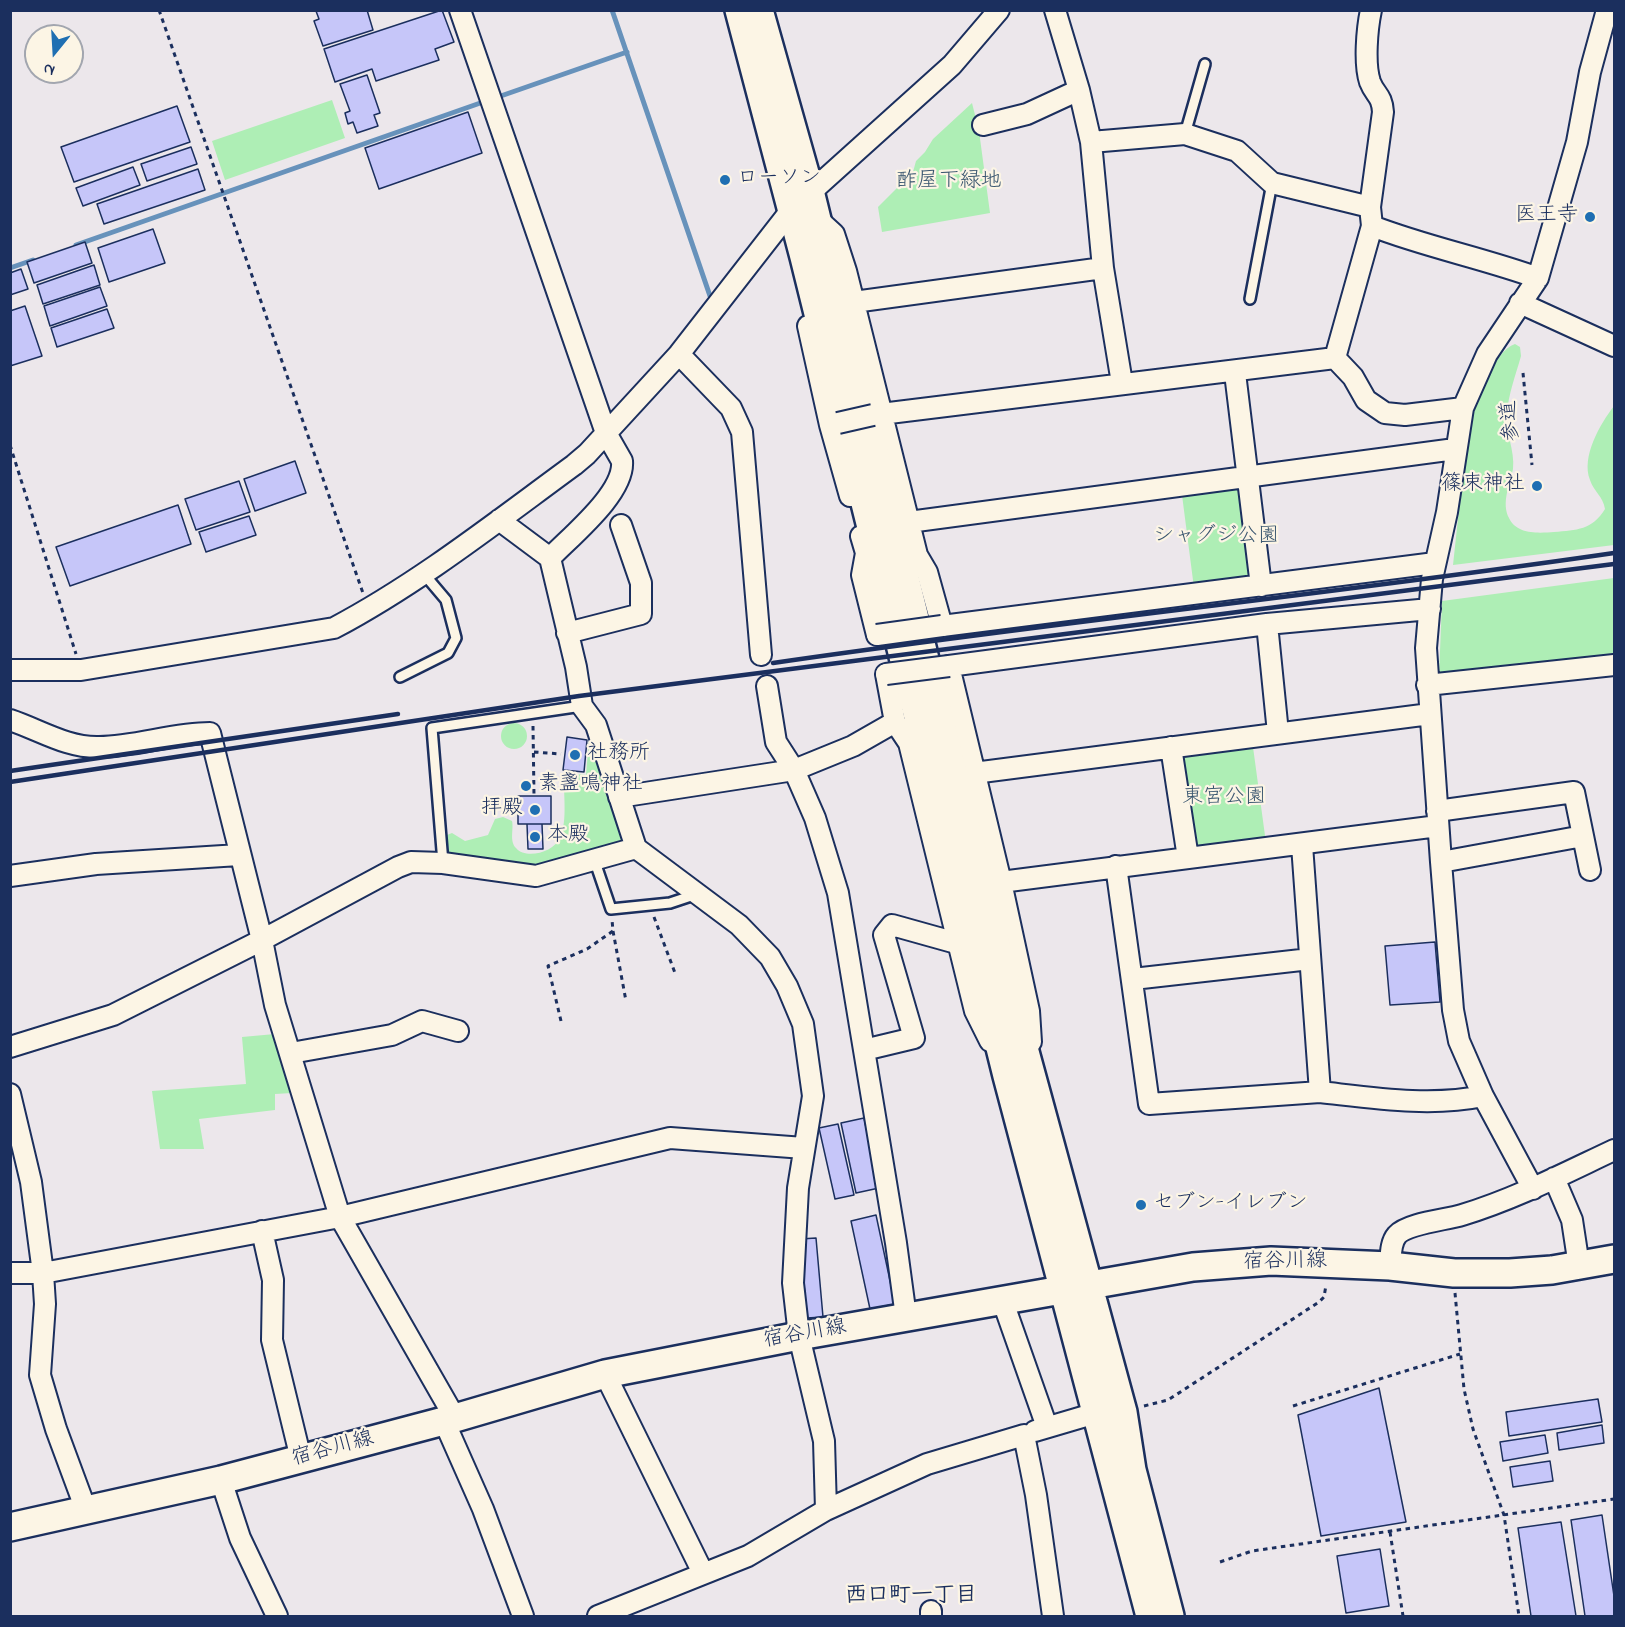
<!DOCTYPE html>
<html>
<head>
<meta charset="utf-8">
<style>
	body { margin:0 }
	#map { position:relative; width:1625px; height:1627px; overflow:hidden; background:#ece7eb; font-family:"Indie Flower",sans-serif }
	canvas { display:block }
	.frame { position:absolute; inset:0; border:12px solid #1b2f5e; pointer-events:none }
	.north { position:absolute; left:24px; top:24px; width:60px; height:60px; box-sizing:border-box; background:#fcf5e5; border:2px solid #a2a6af; border-radius:50%; rotate:198deg; font-size:16px; font-weight:700; line-height:24px; text-align:center; color:#1b2f5e }
	.north::after { content:''; display:block; margin:auto; width:21px; height:27px; background:#1f6fb2; clip-path:polygon(50% 0,100% 100%,50% 72%,0 100%) }
</style>
</head>
<body>
<div id="map">
<canvas width="1625" height="1627"></canvas>
<div class="frame"></div>
<div class="north">N</div>
</div>
<script>
const c = document.querySelector('canvas').getContext('2d');
c.lineJoin = 'round';
function paint(path, color) { c.fillStyle = color; c.fill(path, 'evenodd'); }
function strokePath(path, color, width, dash) { c.strokeStyle = color; c.lineWidth = width; c.lineCap = dash ? 'butt' : 'round'; c.setLineDash(dash || []); c.stroke(path); }
function write(font, color, halo, rows, align = 'center') {
  c.font = font + ' "Indie Flower","Klee One",sans-serif'; c.lineWidth = 4.5; c.setLineDash([]); c.textBaseline = 'middle'; c.strokeStyle = halo; c.fillStyle = color; for (const [text, x, y, turn = 0] of rows) {
    c.save(); c.translate(x, y); c.rotate((+turn || 0) * Math.PI / 180); c.textAlign = isNaN(turn) ? turn : align; if (halo) c.strokeText(text, 0, 0); c.fillText(text, 0, 0); c.restore();
  }
}
const green = new Path2D(`
	M332 100 345 138 225 180 212 141Z
	M972 103 979 131 990 213 882 232 878 207 913 172 916 161 925 152 933 139Z
	M1515 344 1520 347 1521 356C1516 374 1508 395 1507 414 1505 432 1515 450 1513 469 1510 484 1501 503 1509 518 1517 535 1539 533 1554 532 1577 530 1592 530 1605 509 1603 496 1594 492 1590 480 1581 457 1600 424 1614 406V545L1453 565 1468 426C1473 406 1494 350 1515 344Z
	M1239 488 1251 580 1194 588 1182 495Z
	M1614 578V655L1439 676 1442 601Z
	M501 736a13 13 0 1 1 26 0a13 13 0 1 1-26 0Z
	M587 724 628 840 533 870 449 854 447 835 452 833 465 841 488 835 495 819 503 817 512 821C514 829 509 841 516 848 526 860 554 852 560 838 568 820 563 793 564 773L586 775 589 739Z
	M1253 747 1266 843 1194 852 1181 756Z
	M275 1034 292 1093 275 1094V1110L199 1119 204 1149H160L152 1091 246 1084 242 1037Z`);
const stream = new Path2D(`
	M612 10 710 296
	M495 98 627 52
	M76 245 486 101
	M10 268 33 260`);
const building = new Path2D(`
	M367 10 373 30 323 46 314 21 319 19 316 11Z
	M442 10 454 42 435 49 439 60 376 81 372 69 335 82 324 49Z
	M367 75 380 113 374 115 378 126 357 133 353 122 348 124 345 113 350 111 340 84Z
	M177 106 190 142 74 182 61 147Z
	M468 112 482 153 379 189 365 148Z
	M191 147 197 164 147 181 141 164Z
	M133 167 140 185 83 206 76 188Z
	M198 169 205 190 104 224 97 204Z
	M153 229 165 263 109 282 98 248Z
	M85 242 92 263 34 283 27 262Z
	M94 265 100 285 43 304 37 285Z
	M21 269 28 289 10 295V273Z
	M100 287 107 306 50 326 44 306Z
	M25 306 42 356 10 366V311Z
	M107 309 114 328 57 347 51 328Z
	M295 461 306 493 255 511 244 479Z
	M239 481 250 512 196 530 185 499Z
	M178 505 191 544 70 586 56 547Z
	M249 516 256 535 206 552 199 532Z
	M567 737 587 740 584 772 563 770Z
	M518 796H551V824H518Z
	M527 824H542L543 849H528Z
	M1435 942 1440 1002 1390 1005 1385 946Z
	M864 1118 879 1188 856 1193 841 1123Z
	M838 1124 854 1195 835 1199 819 1128Z
	M876 1215 895 1304 870 1309 851 1221Z
	M816 1238 823 1317 807 1318 800 1239Z
	M1379 1388 1406 1522 1321 1536 1298 1415Z
	M1598 1399 1602 1422 1509 1436 1506 1412Z
	M1602 1425 1604 1443 1559 1450 1557 1433Z
	M1545 1435 1548 1453 1503 1461 1500 1442Z
	M1550 1461 1553 1481 1513 1487 1510 1467Z
	M1602 1515 1614 1596V1616H1585L1571 1520Z
	M1561 1522 1576 1616H1531L1518 1528Z
	M1380 1549 1389 1606 1346 1613 1337 1556Z`);
const path = new Path2D(`
	M159 10 363 593
	M1523 373 1532 465
	M10 445 76 654
	M533 726 534 796
	M534 752 561 754
	M654 917 675 973
	M613 931 626 1001
	M561 1021 548 966 587 949 613 931 612 920
	M1455 1293 1464 1389 1473 1429 1504 1515 1519 1616
	M1144 1406 1168 1400 1319 1302 1324 1297 1326 1285
	M1293 1406 1460 1354
	M1390 1532 1403 1616
	M1220 1562 1252 1551 1614 1499`);
const lane = new Path2D(`
	M1185 134 1205 64
	M1250 299 1272 183
	M400 677 448 653 456 638 446 600 424 574
	M594 859 611 909 670 903 697 894
	M443 863 432 728 582 706`);
const street = new Path2D(`
	M460 10 606 433 622 461C625 493 571 536 550 558L576 667 582 706 596 725 636 848 739 925 770 957 787 986 803 1024 813 1096 798 1188 793 1283 799 1336 824 1441 826 1510
	M1055 10 1079 90 1091 142 1103 268 1122 383
	M983 125 1027 114 1079 90
	M1091 142 1185 134 1237 151 1272 183 1370 207
	M822 223 834 234 846 271 917 555 927 572 942 626 1435 563
	M1372 226C1426 247 1483 258 1538 278
	M854 302 1103 268
	M1520 303 1614 346
	M808 326 830 425 850 496
	M679 354 731 408 742 432 761 655
	M1335 358 1372 226 1370 207 1383 112C1382 95 1375 95 1370 82 1364 64 1367 29 1371 10
	M1335 358 1353 377 1366 400 1385 413 1405 415 1463 408
	M1235 373 1261 586
	M873 415 1335 358
	M499 520 550 558
	M909 522 1455 449
	M861 536 866 553 862 575 877 635
	M567 633 641 614V583L621 525
	M10 670H81L334 628C419 583 496 522 574 465L587 454 679 354 792 209 952 65 999 10
	M886 674 895 722 909 743 975 1011 990 1041
	M1427 685 1614 665
	M767 686 776 742 794 770 815 818 838 893 896 1243 906 1317
	M10 720C40 730 67 748 99 747 136 747 172 733 210 733L262 940 275 1005 340 1217 455 1418
	M1278 733 1267 624 1430 609
	M1171 747 1188 858
	M974 773 1430 714
	M619 797 794 770 853 746 895 722
	M1437 811 1574 792 1590 870
	M1441 862 1583 836
	M1116 866 1149 1104 1320 1092 1302 845
	M10 876 96 864 239 855
	M1001 882 1438 826
	M1133 979 1310 959
	M1031 1042 1029 1011 1001 882 949 666 1267 624
	M10 1047 113 1015 262 940 398 867 411 862 443 863 536 876 636 848
	M864 1050 914 1038 884 935 892 925 960 944
	M291 1053 392 1035 422 1021 458 1031
	M1320 1092C1374 1098 1430 1107 1483 1096
	M10 1094 31 1182 43 1273 45 1304 40 1375 56 1429 86 1510
	M1554 1178 1572 1220 1579 1266
	M1533 1189 1483 1096 1459 1041 1453 1010 1441 862 1426 648 1432 579 1447 512 1463 408 1487 354 1538 278 1577 142 1590 72 1607 10
	M262 1231 273 1280 272 1340 301 1459
	M1390 1266C1391 1256 1390 1243 1397 1235 1408 1223 1446 1220 1462 1215 1515 1199 1565 1173 1614 1150
	M10 1273H43L340 1217 670 1138 804 1148
	M1003 1302 1047 1427
	M605 1374 703 1573
	M444 1421 483 1509 523 1616
	M1035 1431 1096 1413
	M221 1480 240 1538 277 1616
	M931 1611V1616
	M598 1616 748 1556 826 1510 927 1464 1024 1435 1036 1495 1053 1616`);
const secondary = new Path2D(`
	M739 10 804 257 1007 1076 1150 1616
	M759 10 810 191 987 912 1123 1412 1132 1470 1170 1616
	M10 1527 221 1480 455 1418 605 1374 799 1336 1193 1267 1271 1261 1390 1266 1454 1273H1510L1552 1270 1614 1259`);
const rail = new Path2D(`
	M773 663C1053 622 1334 594 1614 553
	M10 771 398 714
	M10 782 579 696 1614 564`);
const streetBridge = new Path2D(`
	M838 423 873 415
	M877 635 942 626
	M886 674 949 666`);
const markers = [
	[725,180,6,"#1f6fb2"],
	[1590,217,6,"#1f6fb2"],
	[1537,486,6,"#1f6fb2"],
	[575,755,6,"#1f6fb2"],
	[526,786,6,"#1f6fb2"],
	[535,810,6,"#1f6fb2"],
	[535,837,6,"#1f6fb2"],
	[1141,1205,6,"#1f6fb2"]
];
const poiNames = [
	["ローソン",737,180],
	["医王寺",1578,217,"right"],
	["篠束神社",1525,486,"right"],
	["社務所",587,755],
	["素盞鳴神社",538,786],
	["拝殿",523,810,"right"],
	["本殿",547,837],
	["セブン-イレブン",1153,1205]
];
const parkNames = [
	["酢屋下緑地",949,183],
	["シャグジ公園",1216,538],
	["東宮公園",1224,799]
];
const streetNames = [
	["参道",1512,421,-95],
	["宿谷川線",1285,1263,-1],
	["宿谷川線",805,1335,-10],
	["宿谷川線",333,1450,-15]
];
const neighbourhoodNames = [
	["西口町一丁目",911,1597]
];
paint(green, '#aeeeb5');
strokePath(stream, '#6792bb', 5);
paint(building, '#c6c6f9');
strokePath(building, '#1b2f5e', 1.5);
strokePath(lane, '#1b2f5e', 14);
strokePath(street, '#1b2f5e', 24);
strokePath(secondary, '#1b2f5e', 32);
strokePath(path, '#1b2f5e', 3, [4.5, 4.5]);
strokePath(lane, '#fcf5e5', 9);
strokePath(street, '#fcf5e5', 20);
strokePath(secondary, '#fcf5e5', 27);
strokePath(rail, '#1b2f5e', 4.5);
strokePath(streetBridge, '#1b2f5e', 24, []);
strokePath(streetBridge, '#fcf5e5', 20);
for (const [x, y, r, color] of markers) { const dot = new Path2D(); dot.arc(x, y, r, 0, 2 * Math.PI); c.fillStyle = color; c.fill(dot); strokePath(dot, '#fcf5e5', 2); }
write('21px', '#1b2f5e', '#fcf5e5', poiNames, 'left');
write('21px', '#38556f', '#fcf5e5', parkNames);
write('21px', '#1b2f5e', '#fcf5e5', streetNames);
write('bold 22px', '#1b2f5e', '#fcf5e5', neighbourhoodNames);
</script>
</body>
</html>
